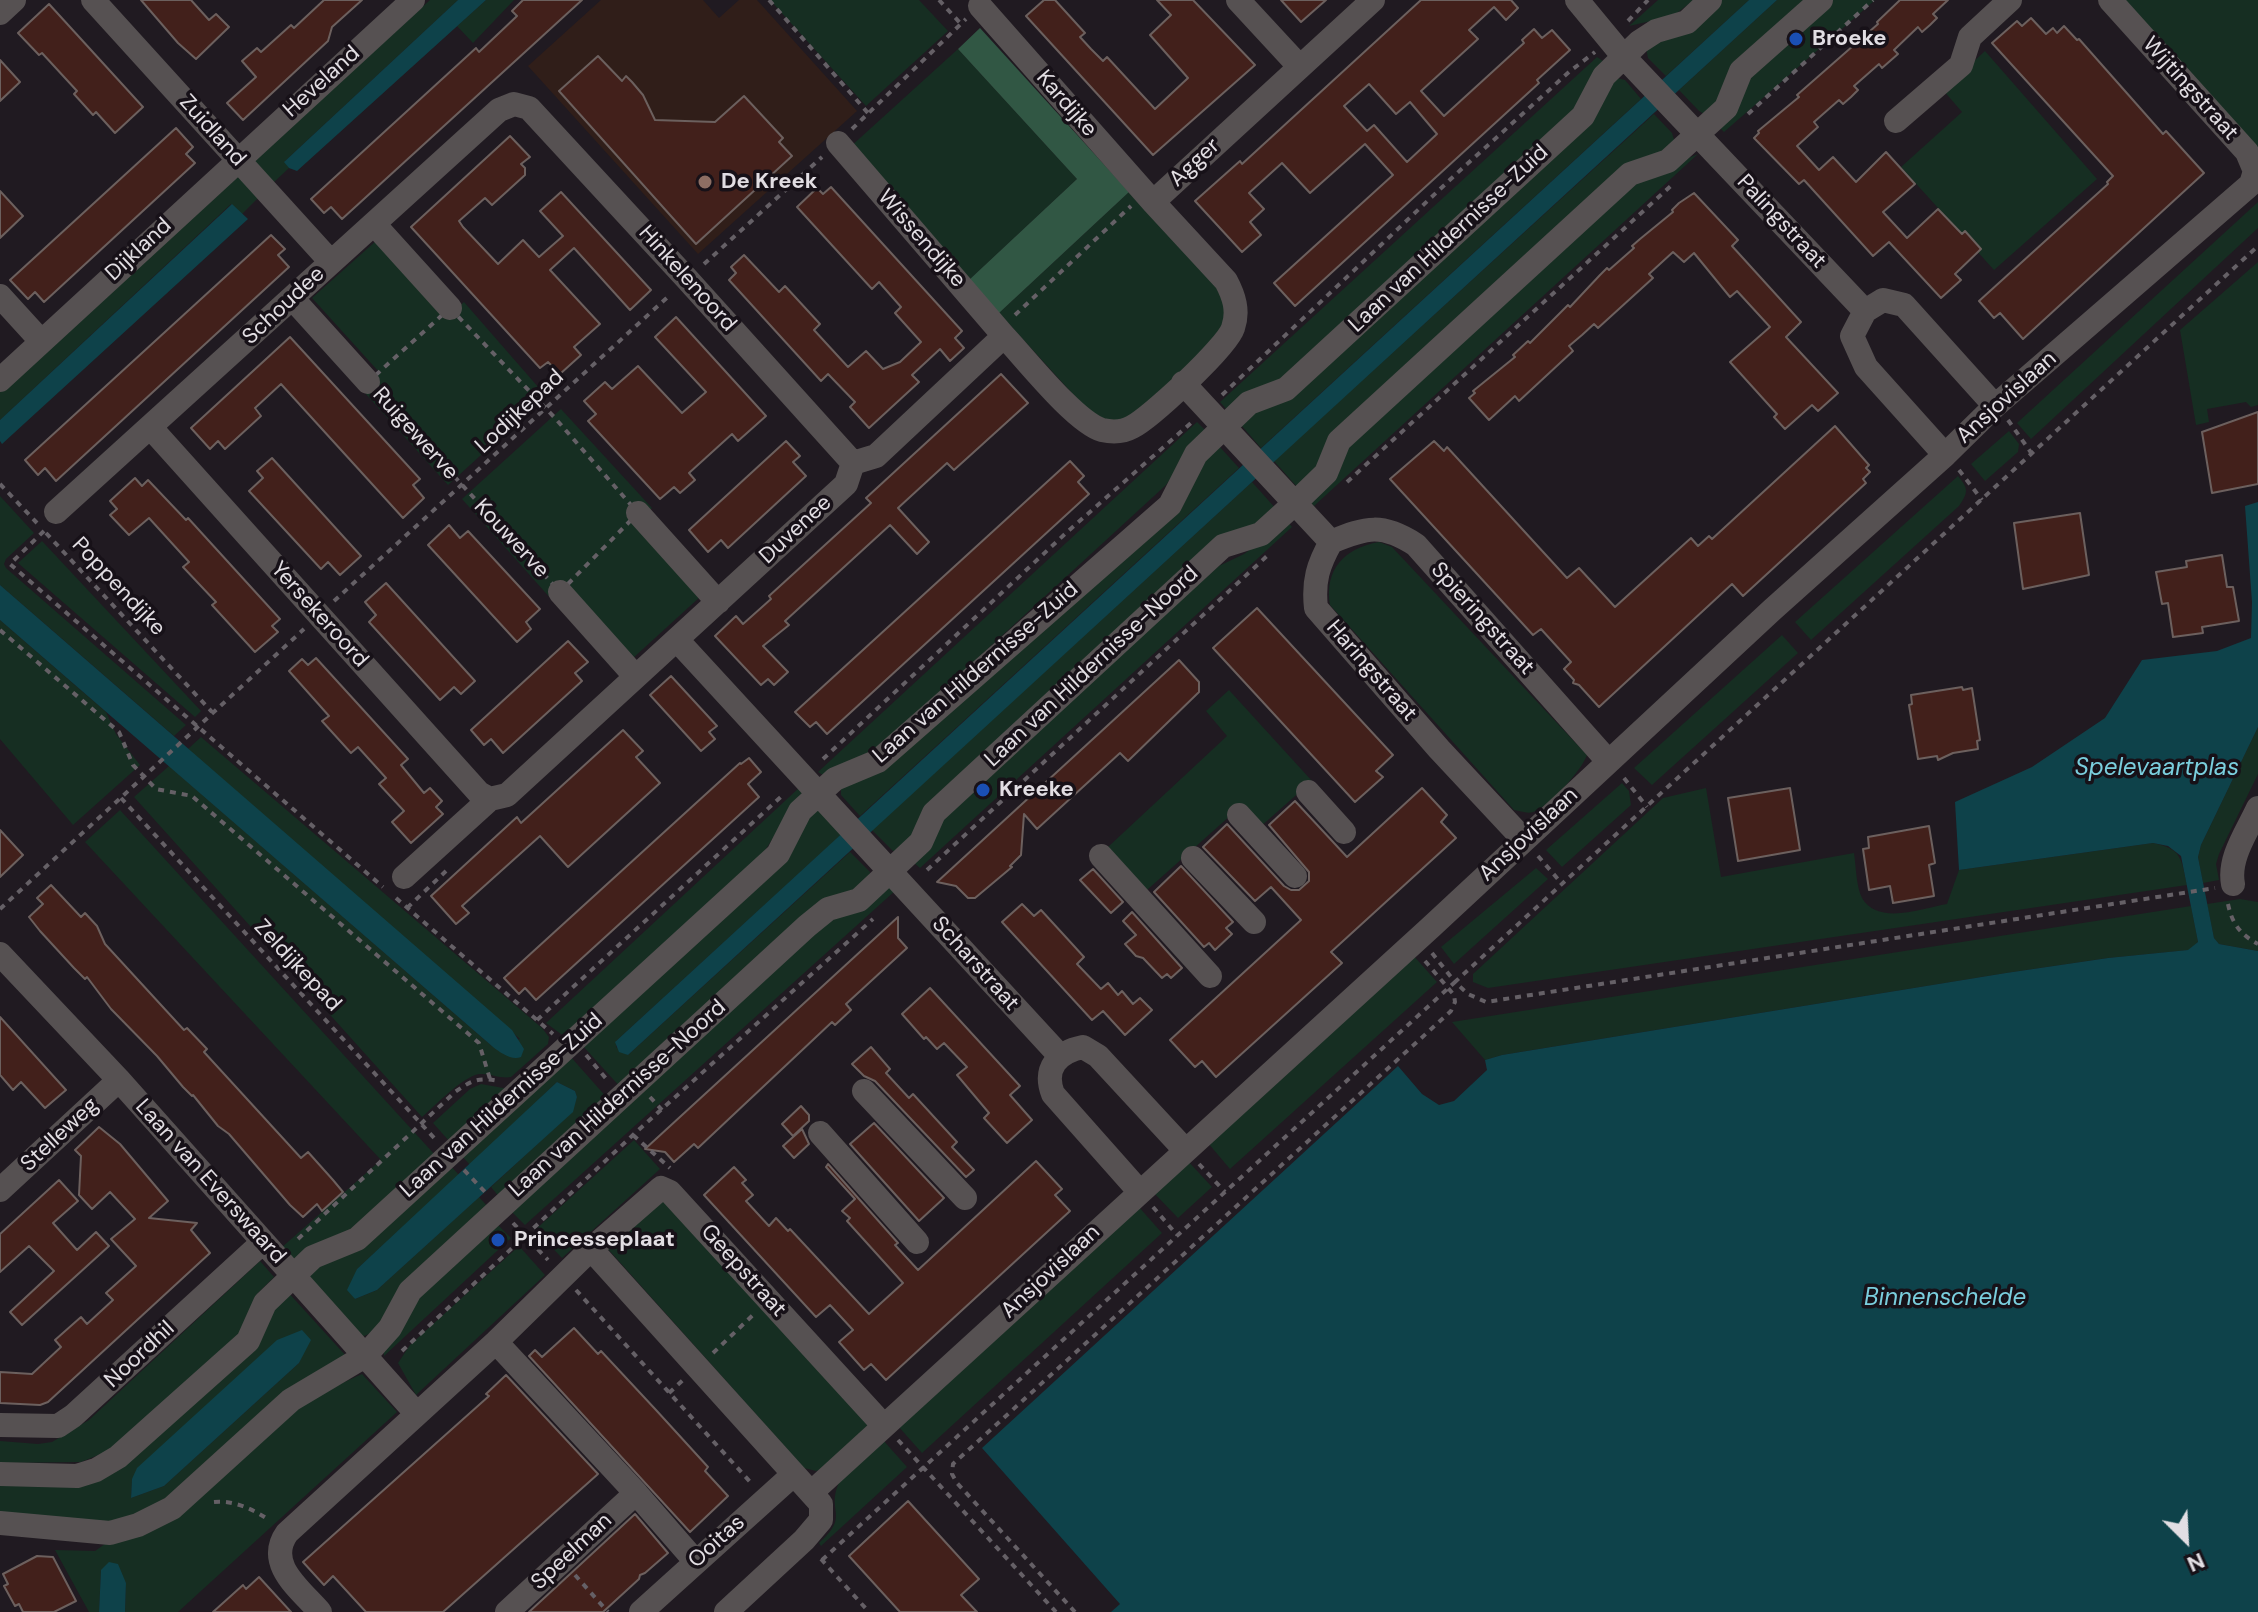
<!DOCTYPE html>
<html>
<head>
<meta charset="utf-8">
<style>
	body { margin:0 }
	#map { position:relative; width:2258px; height:1612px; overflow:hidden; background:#201a21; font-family:"DM Sans",sans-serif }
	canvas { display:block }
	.north { position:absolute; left:2146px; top:1500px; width:80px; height:80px; -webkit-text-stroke:6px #171118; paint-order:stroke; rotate:156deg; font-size:22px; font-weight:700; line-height:32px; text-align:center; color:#e2dee3 }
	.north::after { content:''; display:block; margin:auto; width:28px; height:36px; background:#e2dee3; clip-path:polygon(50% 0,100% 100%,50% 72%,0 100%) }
</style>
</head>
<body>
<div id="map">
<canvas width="2258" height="1612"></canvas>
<div class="north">N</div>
</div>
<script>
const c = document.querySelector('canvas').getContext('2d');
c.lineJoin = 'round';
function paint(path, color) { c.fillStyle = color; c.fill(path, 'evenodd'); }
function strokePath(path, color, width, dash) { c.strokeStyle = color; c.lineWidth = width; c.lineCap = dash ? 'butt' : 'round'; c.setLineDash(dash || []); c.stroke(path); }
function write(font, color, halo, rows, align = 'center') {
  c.font = font + ' "DM Sans",sans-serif'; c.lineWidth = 7; c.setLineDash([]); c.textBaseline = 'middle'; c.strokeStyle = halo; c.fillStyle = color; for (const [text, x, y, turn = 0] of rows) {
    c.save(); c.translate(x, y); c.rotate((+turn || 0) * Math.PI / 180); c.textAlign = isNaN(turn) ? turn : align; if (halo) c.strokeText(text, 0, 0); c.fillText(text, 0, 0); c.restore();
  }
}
const education = new Path2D(`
	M601 0H703L719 18 739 0H757L857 111 698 254 528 66Z`);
const green = new Path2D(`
	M430 0H458L285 161 289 168 272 184 253 162Z
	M486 0H514L473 43 457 26Z
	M770 0H919L948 31 866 106Z
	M1658 0H1694L1673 16 1629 26Z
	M1719 0H1749L1666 76 1648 58 1646 48Z
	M1777 0H1808L1706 115 1699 111 1679 90Z
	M1831 0H1875L1724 132 1717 125 1743 82Z
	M2118 0H2258V149Z
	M958 49 1077 179 969 280 849 148Z
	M1985 51 2097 179 1994 270 1901 167 1962 112 1943 90Z
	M1597 57 1603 61 1576 109 1276 384 1228 411 1220 402Z
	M1613 77 1625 80 1641 99 1261 448 1241 425Z
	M1654 114 1672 133 1675 143 1314 470 1299 489 1274 461Z
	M1698 154 1314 506 1310 502 1350 442 1615 199 1650 174Z
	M238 175 258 198 242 214 231 204 0 420V390Z
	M1129 192 1221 288 1227 316 1215 342 1123 424 1092 415 999 313Z
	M2258 202V228L2031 439 2017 423Z
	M377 240 447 317 464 302 546 396 448 485 364 392 380 373 312 298Z
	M2258 262V405L2251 407 2246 402 2207 409 2209 422 2196 425 2180 330Z
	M561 409 652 508 635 524 701 596 632 659 552 600 462 499Z
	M1197 422 1205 430 1166 485 895 734 877 748 823 775 818 772Z
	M2009 431 2019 444 2018 452 1985 481 1971 464Z
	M1219 446 1239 468 860 816 841 795V786Z
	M1958 476C1968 488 1969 492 1959 506L1811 640 1795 622Z
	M1252 482 1277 510 906 848 893 851 872 830Z
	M0 496 34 533 6 559 4 564 6 568 186 725 174 736 0 585Z
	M1288 522 1292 527 920 868 913 862 941 812 1219 566 1244 554Z
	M42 541 201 711 195 717 18 563Z
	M1379 542 1392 547 1587 755C1582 770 1549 807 1533 812 1527 814 1520 811 1514 810L1330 605C1324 569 1345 548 1379 542Z
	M0 620 106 712 116 734 140 765 73 825 0 739Z
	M1782 635 1798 653 1652 785 1634 768Z
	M1229 690 1312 781 1259 828 1240 807 1147 890 1108 847 1227 736 1206 711Z
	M2258 727V774L2219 854 2216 864 2219 880 2203 883 2198 857 2201 845Z
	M201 737 542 1028 549 1037 548 1044 511 1077C500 1079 490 1073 479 1074 462 1077 435 1106 422 1117L134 797 169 766 493 1047 520 1039 188 749Z
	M1622 783 1629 791 1631 805 1562 867 1546 850Z
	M801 786 804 790 764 852 565 1037 546 1023Z
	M1706 788 1721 877 1854 853C1856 866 1856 886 1862 898 1878 926 1923 908 1947 904L1959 870 2153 843C2182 849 2181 858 2187 885L1488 988 1473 982V974L1663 798Z
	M817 803 844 832 616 1041V1047L628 1055 850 852 870 872 869 882 622 1089 582 1045Z
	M120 810 436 1156 355 1231 310 1247 292 1260 281 1248 381 1160 85 842Z
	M1536 868 1548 879 1454 964 1441 947Z
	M891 885 896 890 525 1225 512 1212 824 925Z
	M2240 899 2258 902V951L2219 944 2214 938 2207 904Z
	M2191 906 2198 942 2189 950 2108 958 2006 973 1502 1055 1485 1060 1452 1022Z
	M1412 954 1437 982 1230 1169 1208 1143Z
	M570 1056 609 1100 501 1199 491 1187 572 1112 577 1097 575 1091 557 1082 470 1165 460 1154Z
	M481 1084 509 1089 450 1142 433 1123 470 1089Z
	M634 1140 660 1169 562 1258 535 1230Z
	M1187 1160 1212 1187 1178 1218 1153 1192Z
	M449 1164 459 1175 357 1269 353 1295 355 1299 377 1290 479 1197 489 1208 373 1332 362 1337 310 1280 311 1270Z
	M664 1197 872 1425 826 1468 816 1471 804 1468 608 1249Z
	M1138 1206 1162 1233 922 1453 898 1426Z
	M498 1225 511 1238 384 1356C383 1321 471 1250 498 1225Z
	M519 1246 545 1275 416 1395 398 1363 410 1345Z
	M260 1261 274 1277 257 1294 242 1331 113 1449 81 1462 0 1463V1441L38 1444 52 1442 89 1420Z
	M286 1290 347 1357 170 1503 112 1525 0 1517V1480H84ZM306 1347 299 1363 164 1486 131 1498 132 1480 135 1476Z
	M362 1374 397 1412 178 1612H125L126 1582 101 1570 99 1612H89L55 1550 95 1551 307 1399Z
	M883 1440 907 1467 821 1546 819 1543C850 1516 827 1512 838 1485 843 1472 871 1451 883 1440Z`);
const forest = new Path2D(`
	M980 28 1129 192 999 313 969 280 1077 179 958 49Z`);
const water = new Path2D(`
	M458 0H486L297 171 289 168 284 162Z
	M1749 0H1777L628 1055 619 1052 615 1042Z
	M232 204 248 219 2 444 0 441V420Z
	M2258 502V727L2201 845 2198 857 2214 938 2219 944 2258 951V1612H1111L1120 1604 982 1448 1398 1066 1422 1094 1439 1105 1454 1101 1487 1070 1485 1060 1502 1055 2006 973 2108 958 2188 950 2198 942 2181 856 2168 846 2153 843 1959 870 1955 802 2032 767 2105 718 2142 660 2217 651 2251 638 2252 602 2245 506Z
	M0 585 512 1030 524 1049 521 1057C512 1061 501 1053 493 1047L0 620Z
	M557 1082 575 1091 577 1097 573 1112 377 1290 355 1299 347 1290 357 1269Z
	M302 1330 311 1340 299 1363 164 1486 131 1498 132 1479 137 1468 277 1340Z
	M109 1562 118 1564 126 1583 125 1612H99L101 1570Z`);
const building = new Path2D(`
	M141 0H191L209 20 216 14 229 27 196 59 178 43Z
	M324 0H362L332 27 328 41 243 120 227 103 256 77 242 61 257 48 261 52 291 25 294 28Z
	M523 0H582L342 219 331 207 324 213 311 199 476 48 479 52 517 16 512 11Z
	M1044 0H1055L1085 33 1080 37 1091 49 1103 61 1107 57 1155 109 1188 78 1150 35 1171 15 1157 0H1193L1255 65 1153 155 1026 16Z
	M1281 0H1326L1301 22Z
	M1421 0H1511L1518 8 1506 20 1494 7 1469 30 1478 39 1421 91 1444 116 1524 43 1522 40 1534 29 1542 38 1552 30 1570 50 1537 80 1539 83 1295 306 1274 283 1393 175 1365 144 1310 193 1282 163 1249 193 1264 209 1250 222 1261 235 1242 252 1195 201 1240 161 1242 164ZM1369 84 1396 114 1410 102 1437 134 1407 162 1374 125 1367 131 1344 106Z
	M1900 0H1948L1933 14 1937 18 1930 25 1922 32 1918 27 1894 50 1898 54 1882 68 1879 64 1854 86 1858 90 1851 97 1843 104 1839 100 1814 122 1818 127 1797 146 1819 170 1833 157 1856 182 1886 152 1915 184 1883 212 1907 238 1938 209 1962 234 1965 231 1981 249 1955 274 1961 280 1941 298 1889 242 1873 256 1804 180 1799 184 1754 138 1759 133 1758 131 1799 97 1797 95 1878 24 1877 22Z
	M49 4 143 107 115 133 96 112 93 115 74 94 77 91 42 53 39 55 18 33Z
	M2031 18 2046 34 2053 28 2057 33 2064 26 2077 40 2079 39 2163 134 2166 131 2204 173 2023 339 2000 313 1994 318 1979 301 2108 184 2107 182 2113 176 1992 43 2017 21 2022 26Z
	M598 56 622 81 626 76 632 82 643 95 655 120 715 122 744 96 783 138 779 142 792 156 696 244 559 91Z
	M0 60 20 82 0 101Z
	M176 128 193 147 186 154 195 163 44 302 35 292 28 299 10 280Z
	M510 136 530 157 521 164 525 168V175L492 205 485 198 459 221 463 227 498 264 523 240 539 257 563 236 540 211 561 192 651 290 630 310 574 248 550 270 600 324 574 347 581 355 560 374 548 362 540 368 411 227Z
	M831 187 962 331 955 338 964 348 950 361 940 349 912 375 919 382 869 428 850 407 855 402 828 374 821 381 729 280 736 273 731 267 744 255 779 292 785 286 820 324 814 330 848 367 866 351 883 369 900 362 921 342 895 313 901 307 879 282 872 289 797 207 817 188 823 194Z
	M0 191 23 216 0 238Z
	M1694 193 1738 240 1732 246 1801 322 1786 337 1838 393 1818 411 1812 405 1785 429 1774 417 1777 414 1730 362 1770 327 1737 291 1730 297 1694 253 1684 262 1673 252 1649 274 1653 278 1598 328 1594 324 1582 335 1569 346 1573 351 1519 401 1515 396 1489 420 1469 398 1475 393 1473 391 1515 357 1513 355 1528 341 1530 343 1568 305 1570 307 1600 275 1607 268 1609 270 1634 248 1632 246 1640 239 1673 212 1672 210 1679 203Z
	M271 235 285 249 278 255 289 267 56 481 45 468 38 475 25 460Z
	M676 317 766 416 738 441 732 434 689 473 695 480 680 493 674 487 660 499 588 421 596 414 584 401 605 382 612 389 638 366 682 413 706 392 655 337Z
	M290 337 420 479 413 485 424 498 403 518 281 384 255 408 261 416 225 449 218 441 210 449 191 428Z
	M1001 374 1028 403 954 470 947 463 898 508 929 542 917 554 890 525 785 621 789 625 763 646 788 672 774 685 768 679 761 685 715 636 736 616 743 624 771 599 769 596 871 503 866 498Z
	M2258 412V484L2212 493 2202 432Z
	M1835 426 1869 465 1866 468 1870 472 1863 479 1866 483 1743 596 1732 584 1599 707 1579 685 1573 683 1574 680 1564 669 1571 662 1541 629 1533 635 1390 479 1434 441 1444 451 1447 447 1567 578 1579 568 1615 607 1691 538 1698 546 1709 536 1712 539Z
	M786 441 800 456 793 462 806 476 728 548 721 540 708 552 689 530Z
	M272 458 361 556 340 575 328 562 321 569 249 491 263 478 257 471Z
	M1070 461 1084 476 1078 482 1089 494 827 734 816 722 810 727 795 712Z
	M135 478 142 486 148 480 186 520 188 518 280 619 272 626 278 632 255 652 212 605 216 602 183 567 189 562 149 518 129 535 110 515 117 509 110 501Z
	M2080 513 2089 575 2023 589 2014 523Z
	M449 525 460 538 468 531 540 609 526 622 531 629 517 642 428 545Z
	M2222 555 2227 587H2233L2239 621 2202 627 2203 633 2173 637 2168 603 2162 604 2156 572 2187 567 2186 561Z
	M386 583 475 681 461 694 454 687 440 700 369 622 376 615 365 602Z
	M1257 608 1393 755 1376 771 1383 777 1355 802 1213 648Z
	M568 641 588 662 575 673 582 681 503 753 491 739 484 745 471 730Z
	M316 658 408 759 401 765 424 793 430 788 442 801 436 807 443 814 411 843 392 822 404 811 379 784 386 778 358 747 351 753 322 721 329 716 289 671 302 659 308 665Z
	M1179 660 1199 682V692L1128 761 1120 753 1037 829 1024 814 1021 855 1010 866 1012 867 975 898H968L956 886 937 882Z
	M671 676 717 726 709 732 715 739 701 751 650 695Z
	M1962 687 1963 690 1972 688 1980 740 1977 741 1978 749 1953 753 1938 760 1937 756 1918 759 1909 705 1912 704 1911 695Z
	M623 730 643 751 636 757 660 783 568 867 540 836 462 906 469 913 456 924 431 896 517 817 521 823Z
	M749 758 761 772 748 784 759 797 536 1000 525 988 519 994 504 978 740 763 741 764Z
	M1422 788 1447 815 1441 822 1456 838 1331 952 1342 963 1216 1077 1202 1061 1195 1067 1170 1040 1301 920 1271 887 1255 901 1203 847 1227 824 1284 886 1291 890H1299L1309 881V872L1269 825 1295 801 1347 857Z
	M1790 788 1800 850 1738 861 1728 798Z
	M1929 826 1935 863 1929 865 1934 896 1893 903 1890 886 1869 890 1863 849 1869 848 1868 837Z
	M0 830 23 855 0 877Z
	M1181 866 1233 922 1226 928 1232 934 1215 950 1209 943 1204 947 1154 892Z
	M1093 869 1123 902 1111 913 1080 880Z
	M51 885 81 917 85 913 97 926 105 944 184 1030 187 1028 207 1049 204 1052 301 1158 308 1152 333 1180 343 1192 322 1211 317 1204 303 1217 290 1205 229 1134 218 1126 193 1095 192 1096 183 1087 157 1056 111 1009 87 977 85 979 74 968 40 931 29 917 43 904 37 898Z
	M1022 904 1034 916 1041 910 1063 934 1084 957 1077 964 1101 989 1108 983 1118 995 1122 991 1133 1004 1140 998 1152 1010 1125 1035 1103 1011 1092 1020 1002 922Z
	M1132 912 1182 968 1171 978 1167 974 1162 978 1143 958 1136 956 1125 944 1136 935 1123 921Z
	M898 917V938L907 948 846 1004 851 1010 835 1025 832 1022 698 1148 694 1144 674 1162 665 1152 645 1149Z
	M930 988 1020 1086 1010 1095 1032 1120 1007 1143 984 1118 989 1113 957 1075 967 1067 944 1043 937 1049 926 1037 924 1039 902 1014Z
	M0 1017 66 1090 45 1108 21 1082 13 1090 0 1075Z
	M871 1047 890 1069 886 1073 909 1098 913 1094 957 1142 952 1147 974 1170 966 1177 875 1081 864 1076 852 1064Z
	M801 1106 809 1115V1121L793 1136 782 1124Z
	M874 1123 944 1198 919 1221 850 1144Z
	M99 1127 120 1144 168 1201 149 1218 197 1223 191 1230 210 1253 48 1402 40 1405 0 1403V1372L32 1374 61 1347 55 1340 81 1317 87 1324 113 1300 106 1293 136 1266 111 1239 135 1219 110 1192 92 1209 79 1195 81 1156 75 1150Z
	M802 1129 809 1144 794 1158 783 1146Z
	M1036 1161 1062 1189 1055 1195 1070 1211 886 1380 871 1364 864 1370 839 1342 853 1330 830 1305 816 1317 704 1195 734 1167 746 1180 742 1183 753 1195 746 1201 769 1226 776 1218 788 1231 790 1229 869 1314 903 1283 847 1221 850 1218 842 1211 855 1199 826 1167 828 1164 898 1243 895 1245 918 1270Z
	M59 1180 78 1201 53 1223 77 1250 96 1232 109 1246 22 1325 10 1312 54 1271 29 1246 0 1272V1234Z
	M574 1328 598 1354 601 1351 656 1410 708 1467 705 1471 728 1496 690 1532 529 1356 535 1350 542 1357Z
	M506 1375 598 1474 443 1612H366L333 1576 324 1585 303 1562 489 1396 486 1394Z
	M908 1501 979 1579 961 1595 977 1612H900L849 1556Z
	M635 1514 668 1553 645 1573 640 1575 639 1579 603 1612H529Z
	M37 1556 53 1557 76 1601 54 1612H23L19 1604 15 1606 4 1586 8 1584 3 1574Z
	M259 1577 291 1612H213L243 1585 246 1589Z`);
const path = new Path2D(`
	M769 0 868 113
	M939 0 961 24
	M1628 21 1648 0
	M1748 114 1873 0
	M852 129 966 19
	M704 264 822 157
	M450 308 555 418 638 513 560 592 368 382Z
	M1015 315 1131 206
	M1222 395 1455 175 1569 72 1595 52
	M2008 420 2032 454
	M1959 470 1982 500
	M1347 482 1674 183
	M0 484 37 523
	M44 531 10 564 383 887
	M46 533 212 712
	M334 601 671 294
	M0 630 119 732 133 765 156 789 192 796 479 1043 490 1079
	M823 759 1066 533 1192 422
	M1624 778 1647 807
	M121 798 436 1140
	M1538 856 1563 885
	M927 870 1267 556
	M396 898 553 1034
	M2228 904C2232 924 2241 935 2258 944
	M407 908 446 871
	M0 909 304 629
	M1432 953 1455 982 2258 246
	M537 1020 784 794
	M586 1055 609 1082
	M650 1097 662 1110
	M633 1135 670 1168
	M1199 1164 1225 1192
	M464 1170 486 1193
	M1153 1207 1177 1235
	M513 1223 548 1260
	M298 1239 455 1092C472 1080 479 1077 499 1081
	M576 1290 753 1485
	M402 1351 633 1135 873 919
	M713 1353 753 1315
	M669 1393 683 1380
	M898 1440 1056 1612
	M214 1502C233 1500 253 1509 269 1520
	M821 1559 869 1612
	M822 1560 1455 982 1468 994 1486 1002 2215 888
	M575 1575 608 1612
	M1075 1612 957 1483 952 1474 953 1464 1451 1011 1455 1002 1454 995 1425 961`);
const minor = new Path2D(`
	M93 0 331 262
	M1238 0 1299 66
	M1577 0 1624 57 1865 311
	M2110 0 2247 152 2255 171 2251 184
	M980 6 1153 202
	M0 13 14 0
	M1896 121 1961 65 1970 37 2010 0
	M838 143 1004 336
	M374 224 450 308
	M0 296 41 341
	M292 298 368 382
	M0 380 413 0
	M1183 383 1331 542C1318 565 1313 581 1316 608L1439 749 1524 840
	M151 428 479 793 490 799
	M1945 455 1866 367 1852 336 1865 311 1883 300 1904 305 1995 406
	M56 512 499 110 514 104 529 108 687 279 853 463
	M638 513 718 602
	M1331 542C1367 527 1382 523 1416 545L1608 761
	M560 592 635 676
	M677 640 1060 1056
	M1308 792 1344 832
	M1239 815 1295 876
	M1101 856 1210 976
	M1193 858 1254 922
	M404 877 490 799 507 795 846 484 853 463 876 456 1004 336C1025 358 1075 422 1102 430 1111 432 1123 432 1132 427 1150 418 1227 347 1233 328 1239 311 1234 296 1226 281L1153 202 1373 0
	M2233 884C2228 858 2247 832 2258 808
	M0 954 119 1080 416 1413
	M864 1091 965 1198
	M820 1133 917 1242
	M0 1190 119 1080
	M1139 1191 1053 1094C1043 1068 1058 1052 1083 1047L1098 1056 1185 1150
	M591 1249 821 1504V1520L804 1540 726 1612
	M496 1342 636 1493 696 1562
	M0 1425 58 1426 73 1416 263 1242
	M0 1474 77 1476 96 1470 118 1457 248 1341 265 1303 313 1257 357 1239 778 854 800 811 835 779 878 761 1170 505 1196 454 1249 403 1286 389 1583 116 1604 76 1639 42 1656 31 1687 22 1710 0
	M812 1492 1431 927 1772 610 1945 455 1995 406 2251 184
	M0 1523 110 1533 138 1525 172 1508 291 1400 365 1356 390 1328 410 1291 807 926 828 909 859 900 921 842 934 813 1223 546 1261 534 1294 504 1326 473 1339 441 1630 174 1668 161 1726 108 1741 71 1821 0
	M320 1612C300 1589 265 1564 287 1533L496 1342 591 1249 661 1188 670 1192 884 1426
	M507 1612 636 1493
	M641 1612 794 1474`);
const markers = [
	[1796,39,8,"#1a4fb4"],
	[705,182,8,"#8d6e63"],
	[983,790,8,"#1a4fb4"],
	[498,1240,8,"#1a4fb4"]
];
const poiNames = [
	["Broeke",1812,39],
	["De Kreek",721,182],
	["Kreeke",999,790],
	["Princesseplaat",514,1240]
];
const streetNames = [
	["Heveland",322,82,-42],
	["Wijtingstraat",2190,89,48],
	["Kardijke",1066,104,49],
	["Zuidland",212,131,48],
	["Agger",1195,163,-43],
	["Palingstraat",1781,222,47],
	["Wissendijke",921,239,49],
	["Laan van Hildernisse-Zuid",1449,239,-43],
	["Dijkland",139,250,-43],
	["Hinkelenoord",687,279,48],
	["Schoudee",284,306,-43],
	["Ansjovislaan",2007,398,-42],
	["Lodijkepad",520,412,-43],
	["Ruigewerve",415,434,48],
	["Duvenee",796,530,-43],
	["Kouwerve",511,539,47],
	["Poppendijke",118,587,47],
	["Yersekeroord",319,615,48],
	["Spieringstraat",1482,619,48],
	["Laan van Hildernisse-Noord",1092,667,-43],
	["Haringstraat",1371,671,49],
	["Laan van Hildernisse-Zuid",976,673,-41],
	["Ansjovislaan",1529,835,-43],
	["Scharstraat",975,964,48],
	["Zeldijkepad",297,966,47],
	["Laan van Hildernisse-Noord",618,1099,-42],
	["Laan van Hildernisse-Zuid",502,1106,-42],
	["Stelleweg",60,1135,-43],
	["Laan van Everswaard",210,1182,48],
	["Geepstraat",743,1271,48],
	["Ansjovislaan",1051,1272,-43],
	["Noordhil",140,1355,-43],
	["Ooitas",717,1542,-42],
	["Speelman",572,1552,-43]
];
const waterNames = [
	["Spelevaartplas",2157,769],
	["Binnenschelde",1945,1299]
];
paint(education, '#301e19');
paint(green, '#162e22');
paint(forest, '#315744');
paint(water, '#0e424a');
paint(building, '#42201b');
strokePath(building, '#6c605e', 2);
strokePath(path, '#656066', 4, [6, 6]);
strokePath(minor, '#565152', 24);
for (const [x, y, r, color] of markers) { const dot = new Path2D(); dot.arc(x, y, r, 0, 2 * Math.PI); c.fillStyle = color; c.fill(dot); strokePath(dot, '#171118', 3); }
write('bold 22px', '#e2dee3', '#171118', poiNames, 'left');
write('22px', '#e2dee3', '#171118', streetNames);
write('italic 24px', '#7acedd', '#171118', waterNames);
</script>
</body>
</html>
